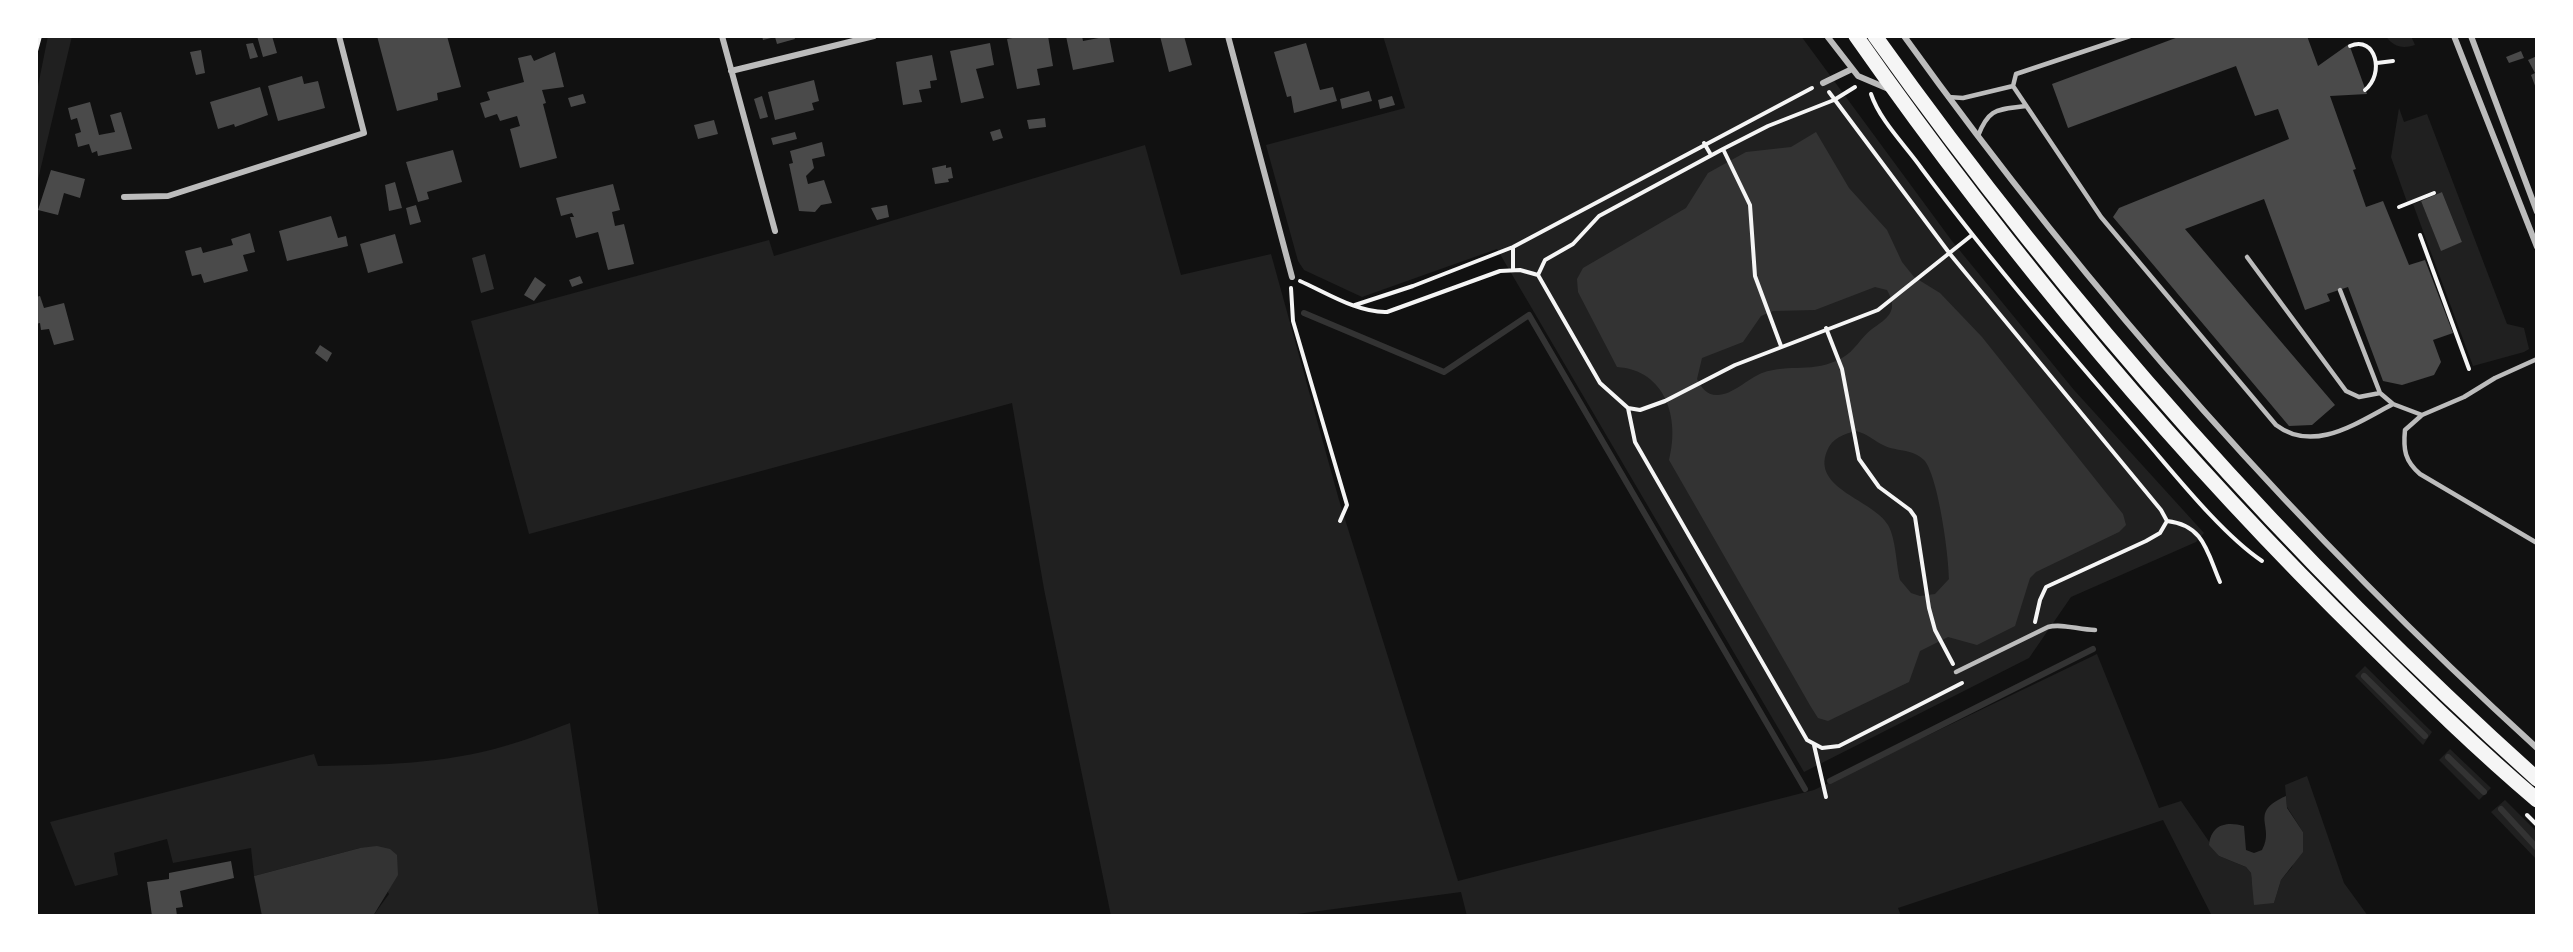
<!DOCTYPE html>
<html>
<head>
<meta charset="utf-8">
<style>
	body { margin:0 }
	#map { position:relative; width:2573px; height:952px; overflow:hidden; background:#111; font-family:Montserrat,sans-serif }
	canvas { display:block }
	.frame { position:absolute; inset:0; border:38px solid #fff; pointer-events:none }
</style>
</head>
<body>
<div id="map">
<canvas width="2573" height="952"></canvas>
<div class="frame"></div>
</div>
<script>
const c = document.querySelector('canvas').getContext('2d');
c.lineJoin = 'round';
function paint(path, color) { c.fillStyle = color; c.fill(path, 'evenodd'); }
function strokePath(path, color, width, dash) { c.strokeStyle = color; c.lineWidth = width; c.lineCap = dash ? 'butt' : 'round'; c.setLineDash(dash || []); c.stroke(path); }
const green = new Path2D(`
	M48 36H72L36 188V96Z
	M1383 36H1801L1952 241 2074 390 2204 533 2196 542 2071 597 2029 658 1804 772 1497 249 1362 297 1304 270 1298 261 1266 145 1405 108Z
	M2386 36H2411L2415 45C2403 49 2393 47 2386 36Z
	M2399 108 2404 122 2427 114 2507 324 2524 328 2529 349 2524 352 2473 366 2413 204 2421 201 2441 250 2462 242 2442 192 2435 195 2433 191 2407 202 2391 157Z
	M1145 145 1181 275 1271 254 1339 500 1458 881 1814 790 2097 654 2159 808 2181 801 2219 856 2246 867 2251 873 2252 883 2274 903 2281 880 2292 867 2303 832 2287 807 2285 785 2307 776 2344 883 2368 916H2212L2163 820 1898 908 1901 916H1467L1461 892 1282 916H1111L1044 589 1012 403 529 534 471 321 769 240 774 256Z
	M2365 666 2432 732 2423 745 2355 676Z
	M570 723 599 916H373L389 894 360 848 254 876 251 848 173 863 167 839 114 853 118 875 75 886 50 822 314 754 318 766C381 765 444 764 505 746 527 740 548 731 570 723Z
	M2450 749 2491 788 2479 800 2439 760Z
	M2505 800 2537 832V860L2491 812Z`);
const water = new Path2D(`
	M1816 132 1849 188 1887 230 1902 262 1914 277 1940 293 1982 337 2123 514 2126 525 2119 532 2036 572 2030 578 2015 626 1977 645 1948 637 1920 651 1909 682 1828 721 1818 718 1811 707 1669 460C1680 419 1666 370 1617 367L1578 292 1577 279 1583 268 1686 208 1708 173 1746 152 1791 147ZM1875 287 1887 290C1899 311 1888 318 1872 329 1861 337 1855 351 1842 358 1813 374 1790 363 1762 373 1747 379 1733 395 1717 395 1706 395 1701 387 1697 379L1702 358 1743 342 1761 316 1773 311 1815 310ZM1856 431C1867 434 1872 439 1881 444 1894 452 1912 448 1924 460 1938 475 1949 556 1949 579L1935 594 1920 596 1911 593 1900 580C1896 564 1896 539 1888 525 1874 500 1811 489 1827 451 1832 438 1844 434 1856 431Z
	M485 254 494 289 481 293 472 258Z
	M2286 796 2287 808 2303 832V852L2281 880 2274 903 2254 905 2251 873 2246 867 2219 856 2209 845C2211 824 2227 821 2244 826L2246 850 2254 853 2262 850C2276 826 2247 813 2286 796Z
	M377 846 390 849 397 855 398 875 373 916H262L254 876 360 848Z`);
const stream = new Path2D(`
	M1304 313 1444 372 1529 315 1805 789
	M2364 676 2425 736
	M2448 757 2484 792
	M1830 781 2093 649
	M2501 809 2537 848`);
const building = new Path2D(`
	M257 36H272L277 53 263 57Z
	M377 36H447L461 87 437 93 438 100 397 111Z
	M762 36H794L795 39 777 44 775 37 763 40Z
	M1023 36H1048L1053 66 1037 69 1040 85 1017 89 1007 39Z
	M1066 36H1082L1083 41 1109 36 1114 62 1073 70Z
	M1160 36H1184L1192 65 1169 72Z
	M2181 36H2307L2318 66 2349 44 2367 94 2330 96 2356 169 2353 170 2366 207 2383 201 2409 265 2425 260 2453 333 2433 340 2441 362 2434 375 2402 385 2383 381 2348 287 2327 294 2330 301 2305 310 2264 199 2185 229 2335 405 2312 425 2289 426 2113 217 2119 208 2289 139 2278 109 2255 116 2236 66 2068 128 2052 84Z
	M253 43 258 57 250 59 246 44Z
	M990 43 994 65 976 69 984 98 961 103 950 51Z
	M1306 43 1320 90 1333 87 1337 101 1294 113 1291 96 1287 97 1274 52Z
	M201 50 205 73 196 75 190 52Z
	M2521 51 2524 58 2509 63 2506 57Z
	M555 52 564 87 542 90 546 103 543 104 557 158 520 168 510 129 520 126 517 116 500 121 497 114 485 118 480 103 490 100 487 92 524 82 518 58 531 55 534 61Z
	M932 55 937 80 930 81 931 88 919 90 922 102 903 105 896 62Z
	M2537 56V91L2531 75 2535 73 2528 60Z
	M302 76 304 84 318 81 325 108 278 121 268 86Z
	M814 80 819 101 812 103 814 110 775 120 768 92Z
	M260 87 268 115 235 127 234 124 218 129 210 102Z
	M1369 91 1372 101 1342 109 1340 99Z
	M583 94 586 103 571 107 568 98Z
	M762 96 768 117 760 119 754 99Z
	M1392 96 1395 105 1380 109 1378 100Z
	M90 102 99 135 115 132 110 115 121 112 132 149 98 156 97 151 92 153 89 144 78 147 75 134 81 132 77 118 71 120 68 108Z
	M1045 118 1046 127 1029 129 1027 120Z
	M714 120 718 134 698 139 694 125Z
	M1000 129 1003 138 993 141 990 132Z
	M795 132 797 139 773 145 771 138Z
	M822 142 825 156 812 159 814 168 806 176 808 184 824 180 832 203 821 205 815 212 799 211 789 164 793 163 790 151Z
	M453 150 462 182 427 192 429 199 418 202 406 162Z
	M946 165V168L951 167 953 178 948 179 949 182 935 184 932 168Z
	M51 170 85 179 80 198 64 193 58 215 38 210Z
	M395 182 402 208 389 211 385 185Z
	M613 184 620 210 612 212 615 226 624 224 634 264 608 270 598 232 576 238 570 217H574L572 213 561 216 556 198Z
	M2442 192 2462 242 2441 251 2421 201Z
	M416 205 421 222 410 225 406 208Z
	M887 205 889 217 877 220 871 208Z
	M331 216 338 238 346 236 348 246 287 261 279 231Z
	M250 233 255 252 243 255 248 271 204 283 201 274 192 276 185 251 201 247 203 253 233 245 231 239Z
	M395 234 403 263 368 273 360 244Z
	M580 276 583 283 572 287 569 280Z
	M535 277 546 285 534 301 524 295Z
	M40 296 44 308 64 303 74 340 54 345 49 329 41 330 40 323 36 324V297Z
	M320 345 332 353 327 362 315 353Z
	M231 861 234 878 180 891 183 907 176 908 177 916H152L147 882 169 879V873Z`);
const path = new Path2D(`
	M2350 46C2376 35 2385 74 2365 90
	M36 51 40 36
	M2377 63 2393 61
	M1829 92 1950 254 2161 510 2167 521 2160 533 2146 541 2046 587 2040 600 2035 622
	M1871 94C1880 121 1906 146 1922 169 1992 263 2068 351 2145 440 2176 476 2223 535 2262 561
	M1704 143 1711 155
	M1723 149 1750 205 1755 276 1781 346
	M2399 207 2434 193
	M2420 235 2469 369
	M1513 247V270
	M1538 275 1545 260 1573 244 1599 216 1723 149 1768 126 1834 100 1855 87
	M1300 281C1327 293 1358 313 1387 312L1500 271 1520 270 1538 275 1600 383 1628 408 1640 410 1665 401 1735 365 1878 310 1972 235
	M1291 288 1293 321 1347 505 1340 521
	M1355 305 1413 286 1513 247 1812 88
	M1826 328 1842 369 1859 459 1879 487 1910 510 1915 517 1929 608 1935 630 1953 664
	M1628 408 1635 442 1807 740 1822 748 1839 746 1962 683
	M2167 521C2204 525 2207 552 2220 582
	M1814 745 1826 797
	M2527 815 2537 825`);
const service = new Path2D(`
	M2130 36 2016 74 2013 86 2101 217 2276 425C2314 454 2358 422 2393 404
	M1948 97 1963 98 2013 86
	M1978 136C1989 107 1998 110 2026 106
	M2247 257 2346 391 2359 397 2380 393
	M2340 290 2380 393 2393 404 2422 415
	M2537 359 2495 378 2464 397 2422 415 2405 430C2403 450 2405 461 2420 474L2537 543
	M1956 672 2048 627C2062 623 2079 630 2095 630`);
const minor = new Path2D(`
	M722 36 775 231
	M1228 36 1292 277
	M1827 36 1858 76 1891 90
	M1904 36C2090 295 2301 533 2537 748
	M2454 36 2537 247
	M2471 36 2537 212
	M731 71 874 36
	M1823 83 1852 69
	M124 197 168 196 364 133 339 36`);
const primary = new Path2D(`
	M1856 36C2008 253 2179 457 2368 642 2423 696 2478 750 2537 800
	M1875 36C2069 308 2289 556 2537 779`);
paint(green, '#202020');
paint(water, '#333');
strokePath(stream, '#333', 6);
paint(building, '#4a4a4a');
strokePath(path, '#f5f5f5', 4);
strokePath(service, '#bcbcbc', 4.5);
strokePath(minor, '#bcbcbc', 6);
strokePath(primary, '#f5f5f5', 15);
</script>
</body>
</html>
